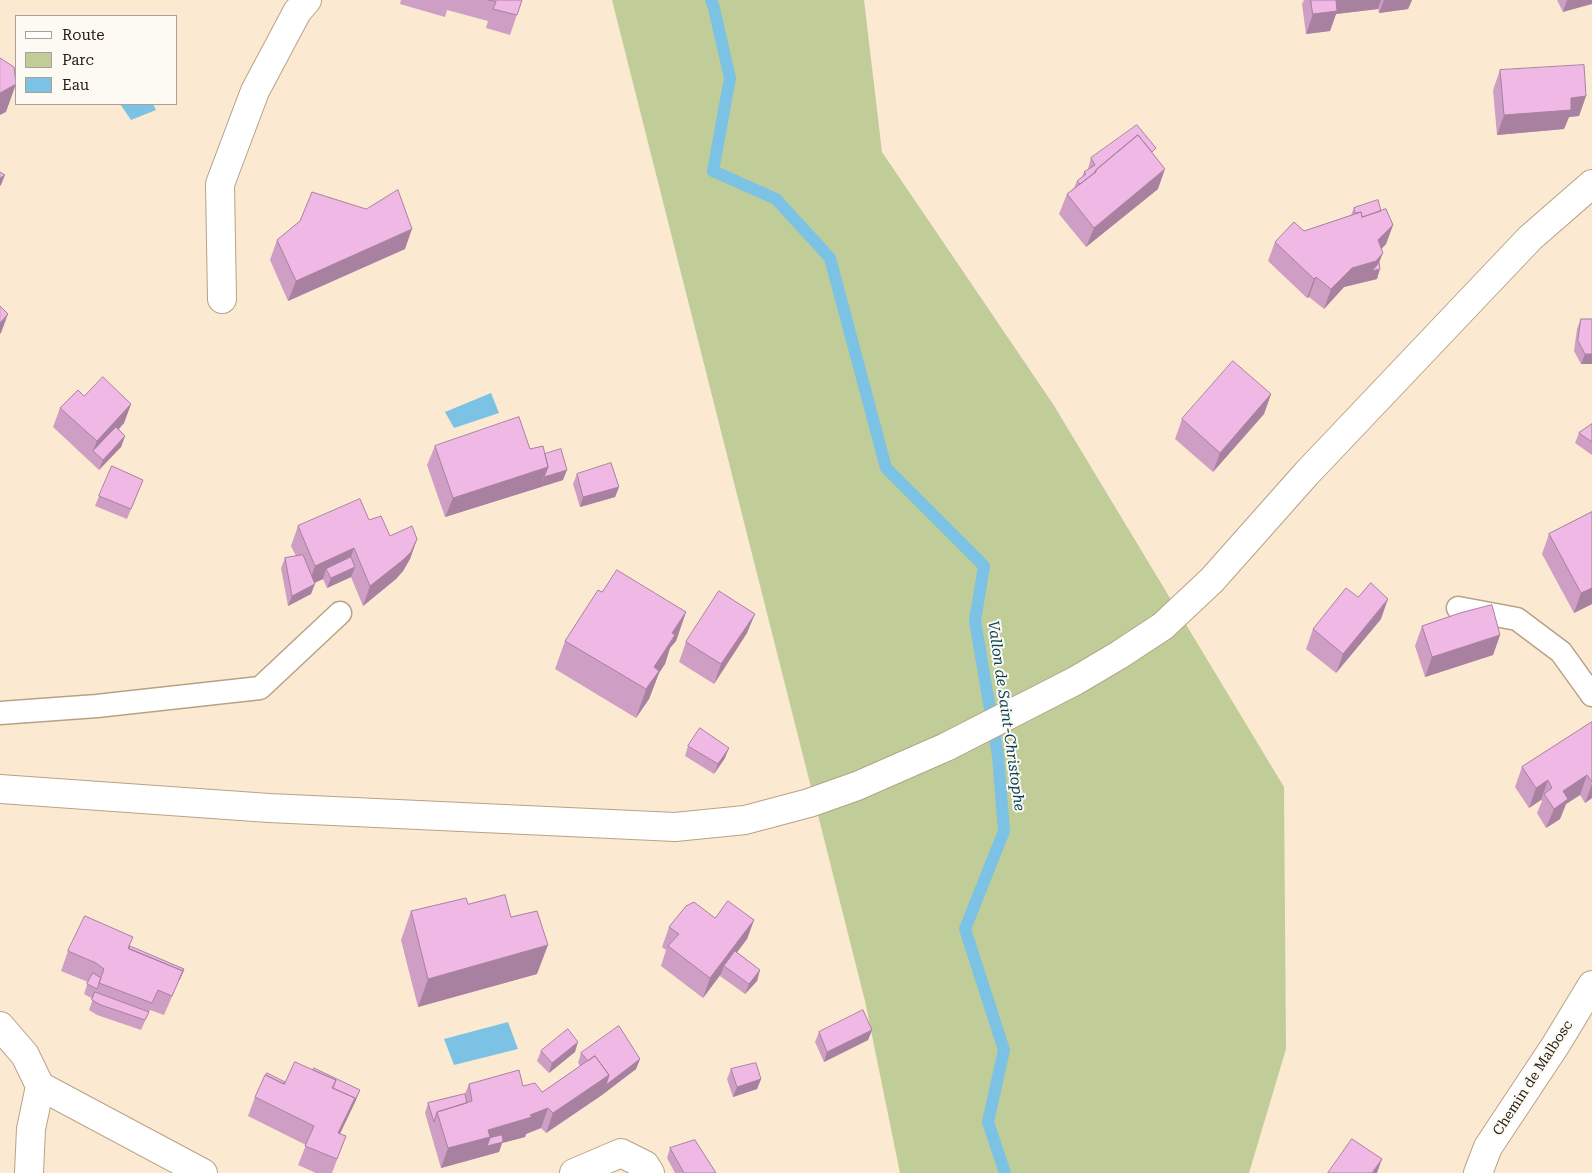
<!DOCTYPE html>
<html>
<head>
<meta charset="utf-8">
<style>
	body { margin:0 }
	#map { position:relative; width:1592px; height:1173px; overflow:hidden; background:#fbead1; font-family:"Roboto Serif",serif }
	canvas { display:block }
	.legend { position:absolute; left:15px; top:15px; width:162px; height:90px; box-sizing:border-box; background:#fdf9f3; border:1px solid #a7a199; margin:0; padding:6px 9px; list-style:none; font-size:15px; color:#251d11 }
	.legend li { display:flex; align-items:center; gap:10px; height:25px }
	.legend b { width:25px; border:1px solid #a7a199 }
</style>
</head>
<body>
<div id="map">
<canvas width="1592" height="1173"></canvas>
<ul class="legend">
<li><b style="height:6px;background:#fff"></b>Route</li>
<li><b style="height:14px;background:#c0cd98"></b>Parc</li>
<li><b style="height:14px;background:#7bc2e4"></b>Eau</li>
</ul>
</div>
<script>
const c = document.querySelector('canvas').getContext('2d');
c.lineJoin = 'round';
function paint(path, color) { c.fillStyle = color; c.fill(path, 'evenodd'); }
function strokePath(path, color, width, dash) { c.strokeStyle = color; c.lineWidth = width; c.lineCap = dash ? 'butt' : 'round'; c.setLineDash(dash || []); c.stroke(path); }
function write(font, color, halo, rows, align = 'center') {
  c.font = font + ' "Roboto Serif",serif'; c.lineWidth = 4; c.setLineDash([]); c.textBaseline = 'middle'; c.strokeStyle = halo; c.fillStyle = color; for (const [text, x, y, turn = 0] of rows) {
    c.save(); c.translate(x, y); c.rotate((+turn || 0) * Math.PI / 180); c.textAlign = isNaN(turn) ? turn : align; if (halo) c.strokeText(text, 0, 0); c.fillText(text, 0, 0); c.restore();
  }
}
const green = new Path2D(`
	M612 0H864L882 152 1053 404 1284 787 1286 1049 1249 1173H900L865 1001Z`);
const water = new Path2D(`
	M120 104H153L156 110 131 120Z
	M491 393 499 413 454 428 445 412Z
	M508 1022 518 1049 454 1065 444 1039Z`);
const stream = new Path2D(`
	M711 0 714 8 730 78 713 171 776 199 830 258 886 468 984 566 975 621 998 756 1004 831 965 929 1004 1050 988 1122 1005 1173`);
const service = new Path2D(`
	M1458 608 1517 619 1561 652 1592 695
	M0 713 97 706 260 688 340 613`);
const minor = new Path2D(`
	M222 299 220 184 255 91 297 12 307 0
	M0 1026 25 1055 40 1086 31 1129 29 1173
	M40 1086 203 1173
	M574 1173 621 1153 645 1165 650 1173
	M1478 1173 1488 1147 1555 1046 1592 985`);
const secondary = new Path2D(`
	M0 789 269 808 675 827 745 820 809 803 857 786 946 747 1075 681 1119 655 1163 626 1212 580 1307 473 1530 238 1592 184`);
const wall = new Path2D(`
	M401 0H522L510 35 486 28 488 21 447 10 445 17 400 4Z
	M1304 0H1412L1408 9 1379 13 1378 9 1336 14 1330 31 1306 34 1302 4Z
	M1557 0H1592L1563 12Z
	M1500 70 1586 96 1579 116 1569 117 1564 129 1497 135 1493 90Z
	M1153 155 1158 189 1086 247 1059 214 1067 194 1074 188 1077 181 1082 177 1084 172 1088 169 1091 158Z
	M1354 208 1381 211 1393 225 1386 244 1381 249 1377 279 1344 287 1324 309 1309 297 1307 298 1268 261 1275 242 1351 215Z
	M277 240 405 249 288 301 270 260Z
	M1581 319 1592 364H1581L1574 351 1577 329Z
	M1271 394 1264 414 1213 472 1175 439 1182 419Z
	M84 396 131 404 124 423 119 429 125 436 121 447 99 470 53 427 60 408Z
	M1592 424V455L1575 443 1579 433Z
	M435 446 530 449 545 454 563 480 445 517 427 465Z
	M577 474 619 487 615 497 580 507 573 484Z
	M143 480 127 519 95 506 99 496Z
	M1592 512V604L1574 613 1542 554 1549 534Z
	M369 520 390 536 417 539 410 559 403 571 396 579 363 606 351 577 327 588 323 579 314 583 311 594 288 606 281 568 285 558 296 556 291 546 298 526Z
	M602 592 686 612 676 641 670 648 665 664 659 673 649 699 636 718 555 669 565 641Z
	M1381 619 1336 673 1306 649 1313 629Z
	M1422 626 1500 635 1493 655 1425 677 1415 646Z
	M747 633 714 684 679 662 686 642Z
	M1592 722V798L1585 803 1580 795 1566 804 1560 819 1546 828 1537 813 1542 801 1541 800 1529 808 1515 787 1522 767Z
	M688 746 725 758 714 774 685 756Z
	M468 904 511 917 537 974 418 1007 401 940 411 911Z
	M715 918 754 920 747 939 737 952 760 970 757 981 745 994 720 976 721 974 703 998 661 966 666 950 662 947 669 927Z
	M130 947 184 969 164 1015 150 1010 141 1030 97 1015 89 1010 93 999 84 994 88 982 61 971 68 951Z
	M872 1030 868 1040 824 1062 815 1042 819 1032Z
	M541 1051 575 1052 549 1073 537 1061Z
	M581 1053 640 1059 636 1069 602 1095 546 1133 541 1128 526 1134 525 1137 502 1143 499 1152 441 1168 425 1113 428 1103 465 1094 469 1084 523 1086 542 1092 580 1066 578 1063Z
	M731 1069 761 1079 757 1089 733 1097 727 1079Z
	M285 1082 356 1100 340 1134 346 1136 332 1173H316L298 1165 306 1145 248 1116 255 1097Z
	M670 1148 716 1173H675L667 1158Z`);
const shadedWall = new Path2D(`
	M1334 0H1381L1378 9 1336 14 1330 31 1306 34 1313 14Z
	M1384 0H1412L1408 9 1379 13Z
	M1567 0H1592V4L1563 12Z
	M16 84 6 112 0 115V93Z
	M1586 96 1579 116 1569 117 1564 129 1497 135 1504 115 1571 98Z
	M1165 169 1158 189 1086 247 1094 228Z
	M5 175 1 185 0 186V178Z
	M1393 225 1386 244 1371 260 1378 240Z
	M412 229 405 249 288 301 296 281Z
	M1383 253 1376 270 1380 269 1377 279 1344 287 1324 309 1331 289 1352 268Z
	M1316 277 1309 297 1307 298 1314 279Z
	M8 314 1 333 0 334V323Z
	M1585 354H1592V364H1581Z
	M1271 394 1264 414 1213 472 1220 453Z
	M131 404 124 423 96 454 93 451 97 441Z
	M125 436 121 447 99 470 103 460Z
	M548 467 541 487 445 517 453 498Z
	M567 470 563 480 541 487 544 477Z
	M619 487 615 497 580 507 583 497Z
	M417 539 410 559 403 571 396 579 363 606 370 586Z
	M354 548 347 568 326 569 323 579 308 586 315 566Z
	M355 567 351 577 327 588 331 578Z
	M315 584 311 594 288 606 292 596Z
	M1592 588V604L1574 613 1581 593Z
	M1388 599 1381 619 1336 673 1343 654Z
	M686 612 676 641 670 648 665 664 659 673 649 699 636 718 654 667 672 633Z
	M755 614 747 633 714 684 721 664Z
	M1500 635 1493 655 1425 677 1432 657Z
	M729 748 725 758 714 774 718 764Z
	M1587 775 1580 795 1566 804 1560 819 1546 828 1554 809 1563 791Z
	M1548 780 1541 800 1529 808 1536 788Z
	M1592 784V798L1585 803Z
	M754 920 747 939 726 967 724 966 721 974 703 998 710 978Z
	M548 945 537 974 418 1007 428 979Z
	M760 970 757 981 745 994 749 984Z
	M872 1030 868 1040 824 1062 827 1052Z
	M578 1042 575 1052 549 1073 552 1063Z
	M640 1059 636 1069 602 1095 546 1133 553 1113 609 1075Z
	M761 1079 757 1089 733 1097 737 1087Z
	M360 1090 356 1100 331 1152 338 1133 355 1098Z
	M548 1108 541 1128 526 1134 525 1137 502 1143 499 1152 441 1168 448 1148 488 1130Z
	M1382 1159 1377 1173H1372Z`);
const building = new Path2D(`
	M489 0H522L517 15 493 9 496 2Z
	M1311 0H1336L1337 11 1313 14Z
	M0 58 14 67 16 84 0 93Z
	M1584 65 1586 96 1571 98V110L1504 115 1500 70Z
	M1137 125 1156 148 1152 152 1138 135 1096 170 1094 173 1080 184 1077 181 1086 174 1084 172 1095 165 1091 158Z
	M1138 135 1165 169 1094 228 1067 194 1096 172V170Z
	M0 172 5 175 0 178Z
	M398 190 412 229 296 281 277 240 300 221 312 192 366 209Z
	M1378 200 1381 211 1362 217 1361 212 1355 213 1354 208Z
	M1386 209 1393 225 1378 240 1383 253 1376 261 1352 268 1331 289 1316 277 1314 279 1275 242 1294 222 1304 231 1361 212 1362 217Z
	M1379 263 1380 269 1372 271Z
	M0 306 8 314 0 323Z
	M1581 319H1592V354H1585L1578 341Z
	M1233 361 1271 394 1220 453 1182 419Z
	M103 377 131 404 97 441 60 408 78 390 84 396Z
	M519 417 530 449 543 446 548 467 453 498 435 446Z
	M1592 424V442L1579 433Z
	M116 427 125 436 103 460 93 451Z
	M561 449 567 470 544 477 548 467 545 454Z
	M611 463 619 487 583 497 577 474Z
	M112 466 143 480 131 509 99 496Z
	M360 499 369 520 381 516 390 536 412 526 417 539 411 552 403 560 370 586 354 548 315 566 298 526Z
	M1592 512V588L1581 593 1549 534Z
	M303 555 315 584 292 596 285 558Z
	M351 557 355 567 331 578 326 569Z
	M617 570 686 612 672 633 675 635 654 667 659 671 646 689 565 641 598 590 602 592Z
	M1371 583 1388 599 1343 654 1313 629 1346 588 1358 597Z
	M719 591 755 614 721 664 686 642Z
	M1492 605 1500 635 1432 657 1422 626 1460 613Z
	M1592 722V782L1587 775 1563 791 1568 799 1554 809 1544 794 1552 788 1548 780 1536 788 1522 767Z
	M700 728 729 748 718 764 688 746Z
	M505 895 511 917 537 911 548 945 428 979 411 911 466 898 468 904Z
	M728 901 754 920 710 978 668 946 679 934 669 927 686 906 694 902 715 918Z
	M85 916 133 937 128 948 183 971 172 996 158 990 152 1003 99 983 104 969 96 963 68 951Z
	M130 946 184 969 179 980 183 971 129 949Z
	M735 951 760 970 749 984 724 966Z
	M93 973 101 978 97 989 87 984Z
	M95 992 149 1012 145 1020 101 1005 92 1000Z
	M863 1010 872 1030 827 1052 819 1032Z
	M619 1026 640 1059 606 1085 609 1075 595 1056 588 1061 581 1053Z
	M568 1029 578 1042 552 1063 541 1051Z
	M595 1056 609 1075 553 1113 548 1108 530 1115 532 1117 488 1130 490 1137 448 1148 437 1112 472 1101 469 1084 519 1070 523 1086 535 1083 542 1092Z
	M295 1062 336 1080 332 1088 355 1098 338 1133 346 1136 337 1159 305 1146 314 1126 255 1097 265 1075 284 1084Z
	M756 1063 761 1079 737 1087 731 1069Z
	M314 1068 360 1090 351 1108 355 1098 333 1088 336 1080 313 1070Z
	M267 1073 285 1082 284 1084 266 1075Z
	M465 1094 467 1103 437 1112 434 1122 428 1103Z
	M502 1135 503 1142 487 1146 490 1138Z
	M1352 1139 1382 1159 1372 1173H1328Z
	M695 1140 716 1173H684L670 1148Z`);
const streetNames = [
	["Chemin de Malbosc",1533,1078,-57]
];
const waterNames = [
	["Vallon de Saint-Christophe",1006,716,82]
];
paint(green, '#c0cd98');
paint(water, '#7bc2e4');
strokePath(stream, '#7bc2e4', 12);
strokePath(service, '#b8a285', 25);
strokePath(minor, '#b8a285', 30);
strokePath(secondary, '#b8a285', 30);
strokePath(service, '#fff', 22);
strokePath(minor, '#fff', 28);
strokePath(secondary, '#fff', 28);
paint(wall, '#ce9ec4');
paint(shadedWall, '#a881a0');
paint(building, '#f0b8e4');
strokePath(building, '#a881a0', 1);
write('14px', '#251d11', '#fdf9f3', streetNames);
write('italic 15px', '#024259', '#fdf9f3', waterNames);
</script>
</body>
</html>
